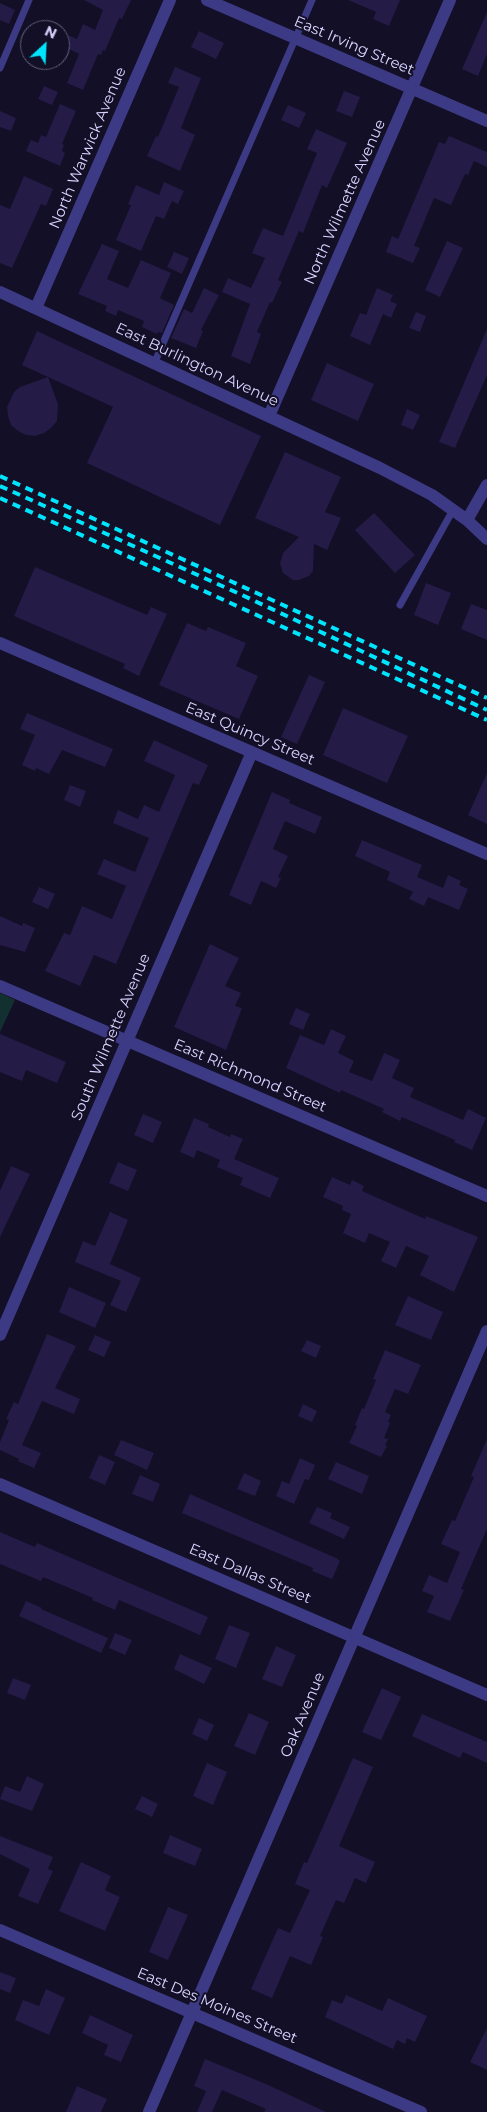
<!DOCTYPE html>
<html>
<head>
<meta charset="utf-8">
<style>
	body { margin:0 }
	#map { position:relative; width:487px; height:2112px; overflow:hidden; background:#130f26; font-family:Montserrat,sans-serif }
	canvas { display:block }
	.north { position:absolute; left:20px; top:20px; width:50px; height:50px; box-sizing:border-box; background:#130f26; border:1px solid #625e7d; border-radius:50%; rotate:25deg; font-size:14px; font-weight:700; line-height:20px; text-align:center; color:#d9d4ff }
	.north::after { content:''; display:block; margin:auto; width:18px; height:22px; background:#00e5ff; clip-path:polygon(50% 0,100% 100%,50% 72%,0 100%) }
</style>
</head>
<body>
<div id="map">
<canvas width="487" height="2112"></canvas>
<div class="north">N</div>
</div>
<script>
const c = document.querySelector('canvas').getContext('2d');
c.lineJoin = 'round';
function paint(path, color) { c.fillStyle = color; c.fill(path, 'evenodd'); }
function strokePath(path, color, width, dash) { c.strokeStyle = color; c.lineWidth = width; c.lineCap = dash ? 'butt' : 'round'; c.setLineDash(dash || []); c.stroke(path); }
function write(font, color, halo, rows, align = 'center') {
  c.font = font + ' Montserrat,sans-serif'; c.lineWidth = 4; c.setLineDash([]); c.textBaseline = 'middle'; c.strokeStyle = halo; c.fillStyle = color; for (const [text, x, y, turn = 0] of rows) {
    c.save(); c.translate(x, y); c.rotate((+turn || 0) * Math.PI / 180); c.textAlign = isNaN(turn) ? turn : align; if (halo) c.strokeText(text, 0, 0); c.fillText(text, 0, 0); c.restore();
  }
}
const green = new Path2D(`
	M0 993 15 1000 0 1032Z`);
const building = new Path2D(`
	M84 0H131L122 19 119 18 105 51 103 50 101 55 98 54 83 90 67 83 79 54 63 46 68 35 77 39 83 24 95 30 103 10Z
	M348 0H400L389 26 373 19 376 12Z
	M0 3 15 10 9 24 0 20Z
	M487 12V54L478 76 462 69Z
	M199 31 224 43 216 59 191 47Z
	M175 67 201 78 181 128 195 135 180 171 147 156 156 136 158 137 179 87 168 83Z
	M44 86 58 92 52 105 38 99Z
	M344 91 360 97 352 117 336 111Z
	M60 104 76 111 62 144 64 145 62 151 65 153 60 166 26 151 31 140 38 143 41 135 46 137Z
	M288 105 306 113 299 128 281 120Z
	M0 111 16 118 11 131 0 127Z
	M316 129 347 143 327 188 322 185 303 233 299 231 278 280 282 282 279 288 272 303 270 302 257 332 261 334 250 364 231 356 250 304 222 292 228 278 251 288 265 258 252 253 263 228 283 236 317 153 307 149Z
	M449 136 487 152V167L474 161 468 175 465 174 451 205 434 198 414 246 420 248 413 263 386 252 392 236 398 239 439 142 445 144Z
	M24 176 53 189 46 206 41 204 12 268 0 263V205L10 209Z
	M164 182 184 191 178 204 172 201 164 219 156 216 141 251 116 240 131 205 128 204 136 185 159 195Z
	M447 241 463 248 440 297 425 290Z
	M102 244 119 251 107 279 128 288 141 260 171 273 160 298 174 305 162 333 158 332 157 334 142 327 144 321 118 310 116 316 105 311 107 306 78 294Z
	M174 252 189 258 182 274 167 267Z
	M204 288 219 295 201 330 203 331 196 348 171 338 184 309 192 313Z
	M377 288 393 295 390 301 397 304 391 318 383 314 370 345 350 336 360 313 366 315Z
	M416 312 426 316 420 332 409 328Z
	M487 329V375L455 448 439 442Z
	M37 331 261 436 220 525 87 463 113 407 48 377 58 404 57 421 51 428 44 433 35 436 26 435 18 431 11 425 8 416 7 407 14 392 20 387 48 377 22 365Z
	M327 363 374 384 358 421 311 400Z
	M407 409 420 415 413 430 401 425Z
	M285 452 341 477 325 512 341 518 327 550 314 544 313 571 309 576 299 580H293L283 573 280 563 283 553 299 537 255 518Z
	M374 513 415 555 395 573 355 530Z
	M35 567 147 615 151 607 167 614 139 676 123 668 125 664 14 616Z
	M426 583 451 593 438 625 414 615Z
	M471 604 487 610V640L461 629Z
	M187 623 206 631 208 627 246 643 236 666 258 676 239 719 159 685Z
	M309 675 325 682 297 744 281 737Z
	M343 708 408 736 387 783 323 755Z
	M27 713 113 749 105 767 62 750 49 774 36 768 35 771 22 765 35 735 20 729Z
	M154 740 208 765 199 785 193 783 116 964 94 955 80 986 45 971 64 933 70 935 82 906 112 919 126 886 97 874 104 859 135 872 149 838 113 823 118 810 138 819 144 805 159 812 175 775 144 761Z
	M487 773V824L468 815Z
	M70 785 86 791 80 807 64 800Z
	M272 792 290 800 289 803 322 817 315 834 285 821 273 849 288 856 278 877 281 878 276 888 261 881 251 905 229 895Z
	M362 840 422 865 417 877 443 888 448 875 461 881 459 885 468 889 459 910 428 897 424 906 409 899 413 892 387 880 390 872 355 856Z
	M39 887 55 894 48 909 32 902Z
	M0 916 22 926 23 923 35 928 25 952 0 945Z
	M210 944 239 958 225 986 241 993 235 1006 242 1008 226 1050 174 1027Z
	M296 1008 310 1014 303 1030 289 1024Z
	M331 1029 346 1036 338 1053 354 1061 349 1072 372 1081 384 1053 400 1060 392 1078 414 1088 410 1097 463 1120 468 1109 486 1118 472 1150 454 1142 455 1140 402 1117 400 1121 382 1112 384 1109 341 1090 340 1093 286 1068 300 1035 324 1045Z
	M0 1034 66 1062 57 1083 26 1070 22 1081 0 1072Z
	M143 1114 162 1122 153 1143 134 1135Z
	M194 1118 209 1124 208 1127 230 1137 231 1134 243 1139 234 1159 279 1178 270 1198 240 1185 243 1178 217 1167 220 1160 197 1150 194 1158 180 1152Z
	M118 1162 137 1170 128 1191 109 1183Z
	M11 1166 30 1174 0 1237V1191Z
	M332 1177 350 1185 352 1180 364 1186 362 1191 425 1219 426 1216 478 1237 454 1292 420 1275 429 1256 406 1246 396 1268 381 1261 390 1242 369 1233 365 1243 343 1233 351 1214 342 1210 343 1206 323 1197Z
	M110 1212 128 1220 110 1264 141 1278 126 1312 110 1305 121 1281 75 1262 83 1241 95 1246Z
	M69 1287 106 1303 95 1328 59 1312Z
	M408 1296 443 1312 431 1340 395 1325Z
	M47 1334 76 1346 55 1388 80 1399 74 1414 42 1401 22 1445 41 1453 34 1468 18 1461 19 1459 0 1450V1442L9 1420 6 1419 14 1402 18 1404Z
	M95 1335 111 1342 104 1357 88 1350Z
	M307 1340 321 1346 316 1358 301 1351Z
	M385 1350 421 1365 408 1394 395 1389 385 1412 391 1415 388 1422 390 1423 384 1438 388 1439 385 1445 387 1446 381 1457 349 1443 357 1426 355 1425 362 1408 364 1409 376 1380 373 1379Z
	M303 1404 317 1411 312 1422 298 1416Z
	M487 1439V1529L461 1589 464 1590 450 1621 427 1612 434 1596 422 1591 429 1575 447 1583 460 1552 441 1544 452 1520 455 1521 474 1477 471 1476Z
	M121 1440 154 1453 147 1470 114 1455Z
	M99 1455 115 1462 105 1485 89 1478Z
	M300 1458 315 1465 309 1480 305 1479 294 1504 276 1496 282 1481 289 1484Z
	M336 1462 369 1476 362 1494 328 1479Z
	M244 1473 261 1481 255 1496 237 1489Z
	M140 1475 160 1484 153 1502 132 1494Z
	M190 1494 336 1558 340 1561 332 1579 312 1571 313 1568 182 1513Z
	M317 1507 332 1513 330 1518 350 1527 344 1539 309 1523Z
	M0 1532 35 1547 37 1543 208 1617 200 1635 119 1600 115 1610 92 1600 93 1598 43 1577 41 1581 0 1564Z
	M26 1601 42 1608 41 1609 108 1638 101 1653 19 1616Z
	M229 1625 250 1633 236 1668 215 1659Z
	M115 1633 132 1640 125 1655 109 1648Z
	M276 1646 296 1655 282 1687 262 1679Z
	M180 1654 212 1668 204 1684 174 1669Z
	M13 1678 31 1685 25 1700 7 1693Z
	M382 1688 401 1697 381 1740 362 1732Z
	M249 1713 269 1722 255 1755 234 1746Z
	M422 1714 487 1742V1763L463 1752 460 1758 412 1736Z
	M199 1718 214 1725 207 1741 192 1734Z
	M353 1758 373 1767 339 1846 375 1862 366 1883 355 1878 344 1903 336 1900 320 1936 323 1937 311 1965 290 1956 272 1998 251 1989 278 1928 290 1933 310 1890 295 1884 304 1862 307 1863Z
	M207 1763 227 1772 213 1805 193 1796Z
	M27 1776 44 1784 32 1811 0 1799 5 1786 20 1792Z
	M142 1796 158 1804 152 1817 135 1809Z
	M170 1835 202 1849 195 1866 163 1853Z
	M0 1836 53 1857 48 1869 53 1871 38 1904 18 1896 30 1869 0 1854Z
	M81 1862 111 1876 105 1890 120 1897 105 1931 59 1911Z
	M168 1907 188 1915 168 1960 149 1952Z
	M0 1972 16 1978 10 1993 0 1989Z
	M46 1989 65 1998 49 2035 15 2020 23 2000 39 2006Z
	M346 1995 382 2011 388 1998 427 2016 415 2042 407 2038 405 2044 397 2040 393 2049 325 2017 332 2000 342 2004Z
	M90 2015 133 2035 121 2062 104 2055 108 2045 82 2033Z
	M487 2028V2070L470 2062Z
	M205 2059 266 2084 326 2112H264L266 2109 222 2090 212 2112H197L206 2091 194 2086Z
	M77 2086 107 2099 101 2112H66Z`);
const service = new Path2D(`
	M0 68 29 0
	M154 364 312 0
	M400 605 453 510`);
const minor = new Path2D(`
	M207 0 487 121
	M0 292 380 468 432 495 467 520 487 539
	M36 308 170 0
	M269 416 450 0
	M467 520 487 485
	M0 643 487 854
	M0 986 487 1196
	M0 1335 252 752
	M0 1484 487 1695
	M0 1930 421 2112
	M149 2112 487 1331`);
const rail = new Path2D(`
	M0 476 487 698
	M0 486 242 595 487 710
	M0 498 487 720`);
const streetNames = [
	["East Irving Street",354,46,23],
	["North Warwick Avenue",88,148,-67],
	["North Wilmette Avenue",345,202,-66],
	["East Burlington Avenue",197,365,25],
	["East Quincy Street",250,734,23],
	["South Wilmette Avenue",111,1037,-67],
	["East Richmond Street",250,1076,23],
	["East Dallas Street",250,1574,23],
	["Oak Avenue",303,1715,-67],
	["East Des Moines Street",217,2006,23]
];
paint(green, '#12302f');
paint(building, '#241b47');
strokePath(service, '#3d3a85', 7);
strokePath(minor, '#3d3a85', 12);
strokePath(rail, '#00e5ff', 4, [8, 6]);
write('15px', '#d9d4ff', '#130f26', streetNames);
</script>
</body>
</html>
